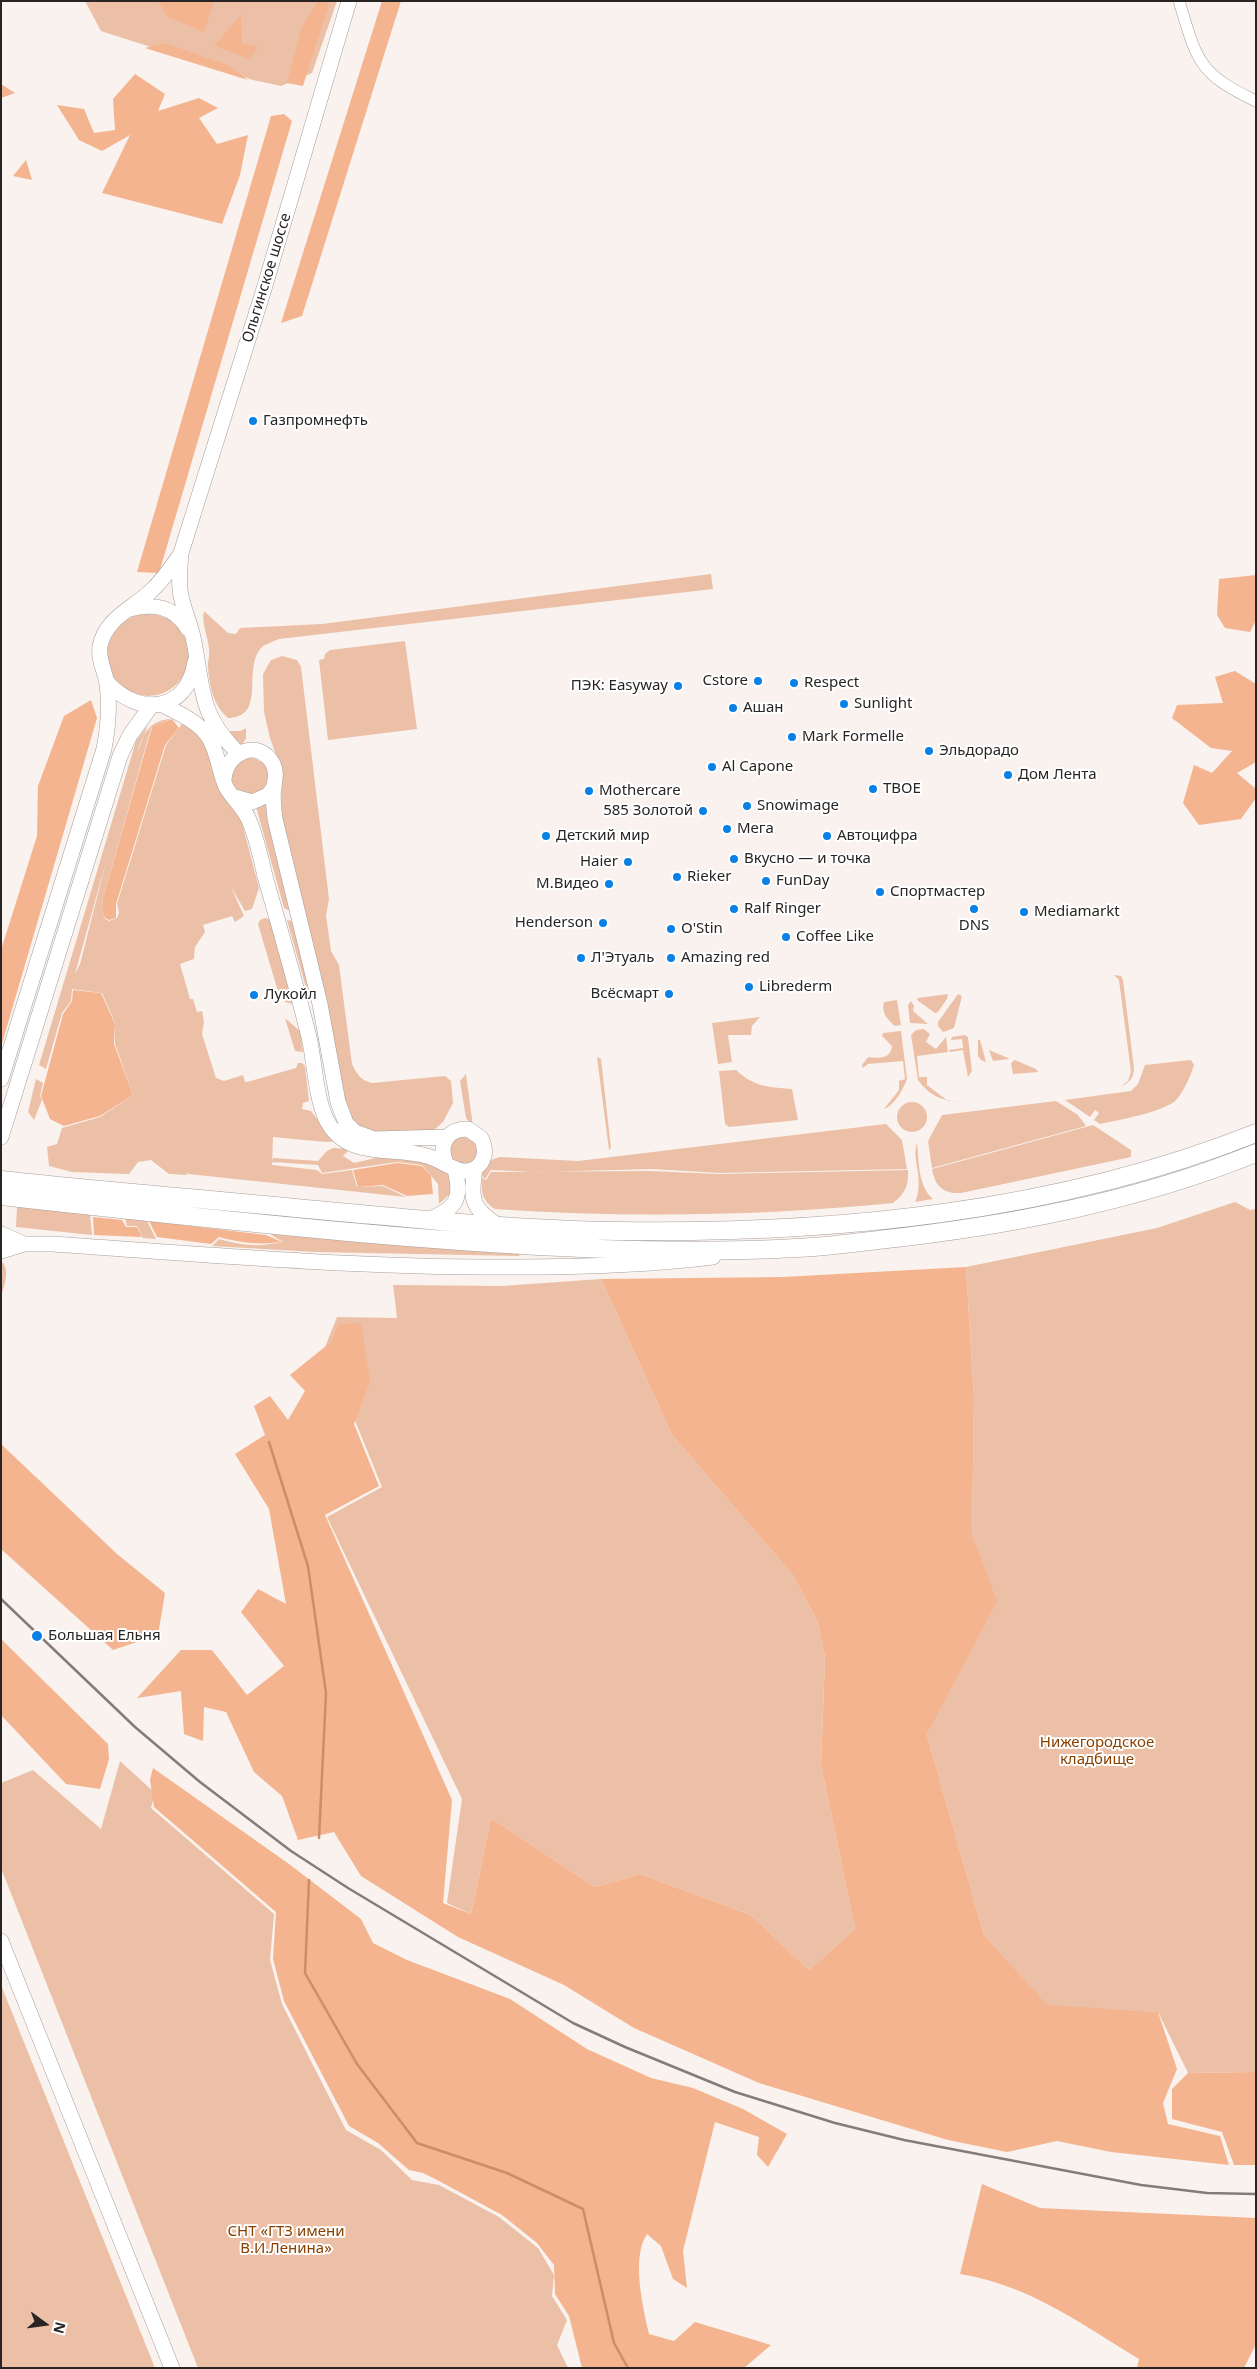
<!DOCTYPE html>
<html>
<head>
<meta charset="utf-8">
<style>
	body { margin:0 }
	#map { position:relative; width:1257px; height:2369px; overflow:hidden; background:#faf2ee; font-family:"Noto Sans",sans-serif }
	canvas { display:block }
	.frame { position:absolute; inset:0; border:2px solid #282524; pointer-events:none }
	.north { position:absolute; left:20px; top:2299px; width:50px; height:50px; -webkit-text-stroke:4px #fff; paint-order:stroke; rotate:104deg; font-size:14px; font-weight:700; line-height:20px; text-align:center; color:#282524 }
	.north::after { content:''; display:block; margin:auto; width:18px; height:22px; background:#282524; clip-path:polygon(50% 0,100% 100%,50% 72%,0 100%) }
</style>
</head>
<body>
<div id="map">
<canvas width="1257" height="2369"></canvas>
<div class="frame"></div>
<div class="north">N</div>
</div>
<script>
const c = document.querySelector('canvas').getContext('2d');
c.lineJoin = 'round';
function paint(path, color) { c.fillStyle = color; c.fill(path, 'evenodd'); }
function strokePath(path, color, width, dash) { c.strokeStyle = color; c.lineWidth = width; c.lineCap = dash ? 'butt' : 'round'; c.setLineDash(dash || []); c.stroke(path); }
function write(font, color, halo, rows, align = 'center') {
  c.font = font + ' "Noto Sans",sans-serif'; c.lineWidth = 4; c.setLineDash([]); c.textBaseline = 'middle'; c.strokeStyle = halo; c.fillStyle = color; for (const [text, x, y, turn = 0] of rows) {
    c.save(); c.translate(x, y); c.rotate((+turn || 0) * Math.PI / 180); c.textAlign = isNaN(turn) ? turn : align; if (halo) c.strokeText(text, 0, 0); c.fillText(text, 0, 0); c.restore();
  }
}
const green = new Path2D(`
	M85 1H337L312 73 281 86 253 80 101 31Z
	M711 574 713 589 279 639C273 642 265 644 261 648 242 670 267 717 228 718 213 705 209 685 208 665 208 660 210 654 209 649 208 636 201 623 204 611L228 633 236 634 240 628 322 624Z
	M107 655a41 41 0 1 1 82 0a41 41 0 1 1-82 0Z
	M405 641 417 729 328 740 319 660 324 659 325 654 330 650Z
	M282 656 297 660 301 667 329 899 326 915 331 951 339 965 352 1064C357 1074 360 1080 372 1083L445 1076 451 1081 453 1103 443 1122 434 1130 381 1137 350 1124 281 812 282 772 270 738 264 712 263 674 271 660Z
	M171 719 151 728 103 898 102 909 105 919 109 921 117 918 119 912 117 904 166 745 182 724 194 726 208 746 214 776 240 815 259 888 252 909 245 911 231 887 244 916 235 922 232 916 203 925 205 932 195 947 194 959 180 964 190 999H193L197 1012 202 1011 204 1022 202 1034 216 1078 224 1081 243 1075 245 1082H247L296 1068 298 1063H302L305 1066 309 1101 303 1103 302 1109 311 1111 326 1131 340 1141 326 1142 273 1137 272 1165 317 1170 322 1174 352 1170 357 1187 383 1186 406 1197 188 1174 186 1172 187 1175 169 1174 151 1160 138 1162 129 1174 72 1172 49 1166 47 1147 57 1144 62 1128 100 1117 133 1095 115 1044V1023L102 993 72 989 71 1001 62 1013 46 1069 39 1065 136 741 148 725 137 753C143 733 150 720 171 719ZM107 858 80 964 75 974Z
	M246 728V738L242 745H238L226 731H240Z
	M231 777a19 19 0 1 1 38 0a19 19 0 1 1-38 0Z
	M270 799 296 914 284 908 255 803Z
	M265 918 271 920 293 1004 285 1002 279 995 258 924 260 920Z
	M287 920 292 921 311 999 308 995Z
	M1114 975 1121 976 1123 980 1134 1068C1134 1077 1130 1083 1121 1086L1128 1081 1131 1072 1119 980Z
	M948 994 947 999 938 1012 935 1013 917 1000 918 998Z
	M958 994 962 996 954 1028 943 1032 938 1026V1022Z
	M897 1000 901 1025 895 1026C887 1019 881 1013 884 1002Z
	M911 1001 914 1006 913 1011 928 1024 910 1023 908 1005Z
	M760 1017 752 1026 751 1035H728L732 1062 718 1064 712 1023Z
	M285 1018 300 1031 303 1052 295 1051Z
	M924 1029 930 1034 926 1042 936 1049 946 1037 948 1052 917 1056 919 1077H927V1085L948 1101H964C945 1103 929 1096 918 1080L911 1035 916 1030Z
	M901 1031 907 1079C904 1088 894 1106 884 1109L899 1090V1081L905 1079 903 1061 868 1064 863 1068 862 1065 868 1057C879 1058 890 1060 892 1046L882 1036 883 1033Z
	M965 1035 968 1037 972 1071 968 1077 963 1050 950 1052 949 1050 963 1048 962 1039 951 1040 952 1037Z
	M978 1040H980L986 1062 981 1060 978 1056Z
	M989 1050 1008 1058 1009 1059 993 1061Z
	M597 1057 601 1059 611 1148 609 1150Z
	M1015 1060 1036 1069 1038 1072 1013 1074 1011 1063Z
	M1191 1060 1194 1065C1190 1077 1185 1089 1177 1099 1166 1112 1118 1120 1100 1124L1094 1120 1099 1113 1095 1110 1090 1117 1065 1100 1131 1091 1138 1084 1145 1065Z
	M736 1070C754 1087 768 1087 792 1089L798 1120 729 1127 725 1124 719 1071Z
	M466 1074 473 1127 466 1118 460 1081Z
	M36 1079 43 1083 40 1096 42 1100 34 1120 28 1112Z
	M1056 1101 1078 1115 1086 1126 932 1168 928 1141 942 1115Z
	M897 1117a15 15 0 1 1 30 0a15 15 0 1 1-30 0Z
	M886 1124 902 1140 907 1169 720 1173 651 1169 539 1172 491 1170 485 1179 481 1175C482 1163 489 1160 500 1157L578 1161Z
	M1093 1125 1131 1150V1157L961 1193C943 1194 935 1186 932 1169Z
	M449 1151a14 14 0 1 1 28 0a14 14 0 1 1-28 0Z
	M917 1143C919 1162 918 1186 933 1199L915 1202C925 1180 911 1158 917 1143Z
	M333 1148 350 1149 343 1156 354 1163 393 1154 426 1158 450 1175 452 1192 439 1204 438 1184 422 1165 397 1162 322 1173 318 1165 272 1162 273 1158 318 1161 327 1151Z
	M908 1170C909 1185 905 1194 893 1203 760 1216 628 1218 495 1209 482 1201 481 1192 482 1178L486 1180 491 1172 650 1171 719 1174Z
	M1235 1202 1250 1210 1256 1209V2072L1188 2073 1158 2012 1047 2006 984 1935 927 1735 996 1601 972 1534 974 1398 966 1267 1157 1228Z
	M17 1207 90 1214 92 1235 16 1227Z
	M125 1218 147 1221 156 1239 143 1238 137 1226H127Z
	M270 1234 520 1253 519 1256 315 1252 212 1246 219 1239C245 1246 257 1247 283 1242Z
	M1 1261C11 1269 4 1286 1 1297Z
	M601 1279 672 1435 792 1574 817 1620 825 1657 821 1765 855 1929 809 1970 751 1915 640 1874 595 1887 491 1818 471 1914 447 1903 462 1799 327 1517 382 1487 325 1347 337 1317 397 1318 393 1285 502 1286Z
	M120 1761 155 1793 151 1808 274 1914 270 1960 282 2004 346 2130 381 2150 412 2180 439 2185 499 2217 538 2248 554 2275 552 2296 567 2320 557 2345 568 2368H198L1 1868V1783L33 1770 101 1829Z
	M1 1985 155 2368H1Z`);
const forest = new Path2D(`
	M158 1H214L204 32 168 17Z
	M318 1H325L329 4 303 86 287 83 301 29Z
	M382 1H401L302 316 281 323Z
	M241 15 242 43 258 47 249 59 214 46Z
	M164 43 228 65 248 80 145 48Z
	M135 74 165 94 158 111 199 98 218 108 199 118 217 144 248 135 240 175 222 224 102 193 130 135 102 151 79 140 57 105 84 109 94 133 115 130 113 99Z
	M1 84 15 93 1 98Z
	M284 114 292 121 159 573 137 572 271 116Z
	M26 160 32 180 13 176Z
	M1256 575V620L1250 632 1225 628 1217 615 1219 579Z
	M1235 671 1256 684V762L1237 773 1256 789V798L1241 819 1199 825 1183 803 1194 765 1212 773 1232 751 1211 748 1172 718 1177 705 1223 703 1215 677Z
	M91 700 97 718 1 1047V950L37 836 38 786 64 716Z
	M172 719 179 728 165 745 116 904V918L109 920 105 918 102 909 103 898 152 727Z
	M73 990 101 993 115 1024 114 1044 133 1095 100 1116 64 1126 50 1119 41 1096 63 1014 72 1001Z
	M397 1163 422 1166 431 1176 433 1194 407 1196 383 1185 358 1187 353 1170Z
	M93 1217 122 1220 126 1227H137L142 1237 94 1235Z
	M149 1221 266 1235 282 1242C258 1245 242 1243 219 1237L211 1244 157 1237Z
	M966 1267 974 1398 972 1534 997 1601 927 1735 984 1935 1047 2005 1158 2012 1177 2069 1163 2103 1168 2124 1220 2136 1229 2165 1111 2152 1057 2141 1007 2152 948 2140 759 2083 634 2028 564 1985 458 1937 361 1876 334 1832 298 1840 282 1796 254 1772 226 1712 204 1707 203 1741 184 1734 181 1691 137 1698 181 1650H212L247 1695 284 1666 241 1612 258 1589 286 1604 269 1509 235 1454 265 1435 254 1406 270 1396 288 1420 305 1391 290 1375 331 1342 339 1324 361 1323 370 1381 354 1424 379 1486 325 1515 452 1800 443 1903 471 1914 491 1818 595 1887 640 1874 751 1915 809 1970 855 1929 821 1765 825 1657 817 1620 792 1574 672 1435 601 1279 783 1277Z
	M1 1444 117 1554 165 1593 158 1635 113 1650 1 1549Z
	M1 1639 108 1744 109 1759 100 1789 66 1784 1 1715Z
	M153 1768 289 1864 361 1919 373 1943 407 1960 510 1999 587 2049 651 2078 693 2088 743 2109 787 2134 768 2167 757 2155 759 2137 715 2122 683 2251 687 2288 673 2279 661 2246 647 2234C631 2257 643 2308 649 2334L674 2341 695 2322 771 2345 744 2368H582L569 2316 555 2294 554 2265 537 2243 502 2215 439 2181 423 2173 409 2170 378 2143 349 2126 284 2001 273 1959 276 1912 154 1807 150 1780Z
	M1256 2072V2165H1234L1222 2132 1172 2119V2089L1188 2073Z
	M982 2184 1040 2208 1256 2218V2344L1244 2368H1137L1139 2359C1083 2325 1027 2284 960 2274Z`);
const stream = new Path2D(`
	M269 1442 308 1566 326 1693 319 1838
	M309 1880 305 1973 357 2064 417 2143 507 2173 583 2209 614 2343 628 2368`);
const minor = new Path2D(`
	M1179 1C1197 60 1197 73 1256 101`);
const secondary = new Path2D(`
	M130 609C154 603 174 606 188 629
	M107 682C137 716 187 714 195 662
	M163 705C176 712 191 718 202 729 217 743 218 769 226 787 232 798 243 807 248 818 257 837 261 860 266 880 281 932 296 985 309 1037 315 1063 315 1094 326 1119 346 1160 391 1146 427 1156 444 1160 465 1183 481 1163 486 1155 485 1146 481 1138L468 1129C447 1129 438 1144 446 1163
	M238 753C197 712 204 688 193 637 190 623 184 610 181 596 178 582 180 567 181 553L264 289 349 1
	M224 779C227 750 260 739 273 764 277 773 275 778 274 787 272 797 274 809 275 819L320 1004 338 1102 346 1123 355 1132 374 1139 446 1137
	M235 797 252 802 268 795 274 787
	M1 1079 104 749C108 728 110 705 107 684 105 670 98 661 100 646 105 619 133 608 151 591 163 580 171 568 180 555
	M1 1137 120 756 130 735 151 706
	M475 1169C470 1200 472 1209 499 1226
	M428 1220C455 1209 463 1200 455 1170
	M1 1234 24 1244
	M1 1251 24 1244H53C208 1255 362 1268 517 1267 582 1267 648 1265 713 1257
	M1 1941 172 2368`);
const primary = new Path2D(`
	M1 1180C102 1191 204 1199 306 1209 409 1218 513 1230 617 1231 832 1234 1055 1213 1256 1133
	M1 1196C136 1211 272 1226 407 1237 536 1247 666 1255 796 1248 823 1247 851 1243 878 1240 1007 1226 1135 1202 1256 1153`);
const rail = new Path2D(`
	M1 1599 135 1727 200 1782 291 1851 348 1888 573 2023 625 2047 735 2092 835 2123 904 2140 1141 2185 1207 2193 1256 2194`);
const markers = [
	[253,421,5,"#0880e6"],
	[758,681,5,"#0880e6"],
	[794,683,5,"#0880e6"],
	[678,686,5,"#0880e6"],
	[844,704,5,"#0880e6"],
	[733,708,5,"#0880e6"],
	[792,737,5,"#0880e6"],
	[929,751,5,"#0880e6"],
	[712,767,5,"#0880e6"],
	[1008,775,5,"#0880e6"],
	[873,789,5,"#0880e6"],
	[589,791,5,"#0880e6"],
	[747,806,5,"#0880e6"],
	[703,811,5,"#0880e6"],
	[727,829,5,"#0880e6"],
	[546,836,5,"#0880e6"],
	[827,836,5,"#0880e6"],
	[734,859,5,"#0880e6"],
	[628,862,5,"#0880e6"],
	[677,877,5,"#0880e6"],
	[766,881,5,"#0880e6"],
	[609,884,5,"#0880e6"],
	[880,892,5,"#0880e6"],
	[734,909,5,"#0880e6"],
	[974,909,5,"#0880e6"],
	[1024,912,5,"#0880e6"],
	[603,923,5,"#0880e6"],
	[671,929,5,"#0880e6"],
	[786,937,5,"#0880e6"],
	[581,958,5,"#0880e6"],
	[671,958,5,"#0880e6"],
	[749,987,5,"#0880e6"],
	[669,994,5,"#0880e6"],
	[254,995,5,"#0880e6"],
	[37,1636,6,"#0880e6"]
];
const streetNames = [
	["Ольгинское шоссе",267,278,-73]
];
const poiNames = [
	["Газпромнефть",263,421],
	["Cstore",748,681,"right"],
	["Respect",804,683],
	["ПЭК: Easyway",668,686,"right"],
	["Sunlight",854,704],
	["Ашан",743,708],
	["Mark Formelle",802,737],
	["Эльдорадо",939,751],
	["Al Capone",722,767],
	["Дом Лента",1018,775],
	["ТВОЕ",883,789],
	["Mothercare",599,791],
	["Snowimage",757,806],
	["585 Золотой",693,811,"right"],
	["Мега",737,829],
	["Детский мир",556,836],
	["Автоцифра",837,836],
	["Вкусно — и точка",744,859],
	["Haier",618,862,"right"],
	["Rieker",687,877],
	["FunDay",776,881],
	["М.Видео",599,884,"right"],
	["Спортмастер",890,892],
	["Ralf Ringer",744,909],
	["Mediamarkt",1034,912],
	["Henderson",593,923,"right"],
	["DNS",974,926,"center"],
	["O'Stin",681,929],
	["Coffee Like",796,937],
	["Л'Этуаль",591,958],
	["Amazing red",681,958],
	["Librederm",759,987],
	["Всёсмарт",659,994,"right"],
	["Лукойл",264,995],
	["Большая Ельня",48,1636]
];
const parkNames = [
	["Нижегородское",1097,1743],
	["кладбище",1097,1760],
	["СНТ «ГТЗ имени",286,2232],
	["В.И.Ленина»",286,2249]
];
paint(green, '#ecc0a7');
paint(forest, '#f3b48f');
strokePath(stream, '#ca8e69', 2.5);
strokePath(minor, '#a69f9a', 12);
strokePath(secondary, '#a69f9a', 16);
strokePath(primary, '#a69f9a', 19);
strokePath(minor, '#fff', 11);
strokePath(secondary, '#fff', 15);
strokePath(primary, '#fff', 18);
strokePath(rail, '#827d7b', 2.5);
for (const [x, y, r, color] of markers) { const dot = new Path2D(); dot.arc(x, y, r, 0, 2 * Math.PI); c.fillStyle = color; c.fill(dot); strokePath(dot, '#fff', 2); }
write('15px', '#282524', '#fff', streetNames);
write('15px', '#282524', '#fff', poiNames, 'left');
write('15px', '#894000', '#fff', parkNames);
</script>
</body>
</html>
